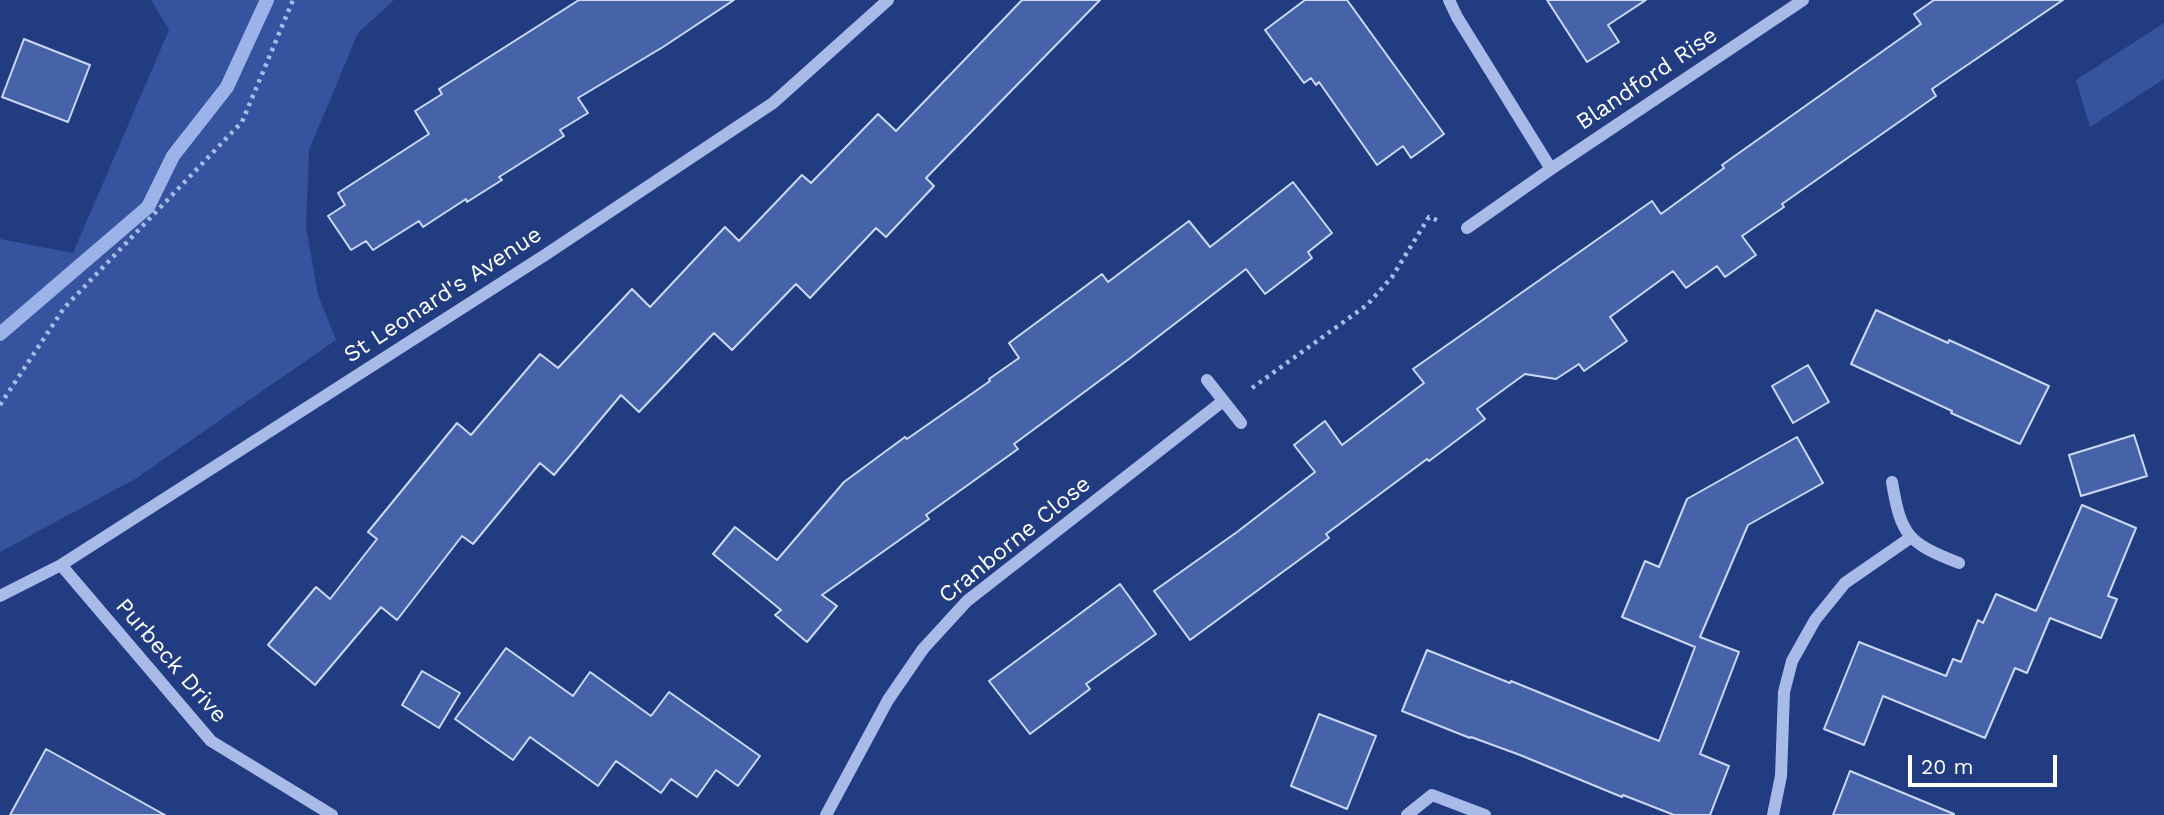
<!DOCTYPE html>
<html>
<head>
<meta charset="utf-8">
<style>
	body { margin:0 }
	#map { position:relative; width:2164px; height:815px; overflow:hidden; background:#223c81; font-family:"Work Sans",sans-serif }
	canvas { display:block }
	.scale { position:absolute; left:1908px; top:755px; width:149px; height:32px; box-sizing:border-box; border:4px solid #fff; border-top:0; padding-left:9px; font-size:21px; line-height:24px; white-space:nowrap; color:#fff; -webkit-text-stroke:5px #223c81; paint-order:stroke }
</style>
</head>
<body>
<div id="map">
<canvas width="2164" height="815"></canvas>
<div class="scale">20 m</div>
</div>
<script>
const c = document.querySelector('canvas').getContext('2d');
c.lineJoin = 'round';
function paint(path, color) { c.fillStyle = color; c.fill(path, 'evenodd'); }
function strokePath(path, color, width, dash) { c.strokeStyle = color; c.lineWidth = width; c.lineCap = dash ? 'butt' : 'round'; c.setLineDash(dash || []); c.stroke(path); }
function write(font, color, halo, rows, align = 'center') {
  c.font = font + ' "Work Sans",sans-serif'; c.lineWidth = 6; c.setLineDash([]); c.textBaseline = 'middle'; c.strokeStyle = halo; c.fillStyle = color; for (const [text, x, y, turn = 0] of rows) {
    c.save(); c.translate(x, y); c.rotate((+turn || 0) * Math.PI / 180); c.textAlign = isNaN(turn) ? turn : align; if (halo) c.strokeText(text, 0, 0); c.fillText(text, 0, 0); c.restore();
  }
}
const green = new Path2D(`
	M151 0H394L358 33 309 150 306 227 318 295 336 340 135 479 0 552V239L73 253 169 30Z
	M2164 23V79L2090 127 2076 80Z`);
const stream = new Path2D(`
	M0 334 148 207 173 156 227 87 267 0`);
const building = new Path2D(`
	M579 0H734L663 47 578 98 588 113 560 130 564 136 499 177 502 180 467 202 466 199 423 227 419 221 373 250 366 241 351 250 328 216 345 205 338 193 429 134 415 111 442 94 439 89Z
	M1022 0H1100L926 178 934 186 886 237 876 228 810 298 796 284 732 350 714 333 639 412 621 395 554 475 540 463 473 544 462 536 397 620 381 607 315 685 268 645 316 587 330 599 377 539 368 532 457 423 471 435 540 354 558 368 632 289 650 307 725 227 739 241 802 175 811 183 878 114 896 131Z
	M1305 0H1347L1444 134 1411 158 1403 146 1377 165 1319 82 1316 85 1311 78 1304 83 1265 30Z
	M1547 0H1646L1608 25 1619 42 1587 62Z
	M1934 0H2063L1932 89 1936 96 1782 204 1784 207 1742 236 1756 255 1725 277 1717 266 1686 288 1673 271 1610 317 1627 341 1584 371 1579 364 1556 379 1525 374 1477 409 1485 419 1429 461 1427 459 1326 534 1329 538 1190 640 1154 591 1237 532 1315 472 1294 445 1325 421 1342 445 1424 383 1413 369 1652 201 1661 214 1724 168 1722 165 1921 24 1914 14Z
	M24 39 90 65 68 122 2 97Z
	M1293 182 1332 233 1308 252 1312 258 1265 294 1246 269 1129 359 1014 444 1018 449 926 515 929 519 822 595 837 606 807 642 775 615 781 610 713 554 735 527 777 560 844 482 905 437 907 439 990 381 989 379 1019 358 1009 343 1102 274 1108 282 1189 221 1210 247Z
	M1876 310 1948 343 1949 340 2049 386 2020 444 1951 413 1952 411 1851 364Z
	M1808 365 1829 402 1793 423 1772 386Z
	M2134 435 2147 476 2081 496 2069 455Z
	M1797 437 1823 483 1748 525 1700 637 1739 652 1700 754 1729 766 1710 815H1674L1623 795 1622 797 1520 755 1471 737 1470 738 1402 711 1427 650 1510 683 1511 681 1659 741 1695 647 1622 617 1645 561 1659 567 1687 499Z
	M2082 505 2136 528 2108 596 2117 599 2101 638 2050 618 2027 673 2015 668 1985 738 1883 696 1864 745 1824 729 1859 642 1946 676 1953 659 1961 662 1978 620 1983 623 1996 594 2036 611Z
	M1120 584 1156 634 1086 684 1090 689 1030 734 989 681Z
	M506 648 573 696 590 672 651 716 669 692 760 756 738 786 716 770 697 797 671 779 661 793 616 761 598 786 530 737 513 760 455 719Z
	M422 671 460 693 439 728 402 705Z
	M1319 714 1376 736 1347 809 1291 786Z
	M46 749 165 815H10Z
	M1850 771 1954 814V815H1833Z`);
const path = new Path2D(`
	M1252 388 1367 305 1392 277 1429 217 1437 220
	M0 405 64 308 242 122 293 0`);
const minor = new Path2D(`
	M1449 0 1457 17 1551 169
	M1467 228 1551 169 1803 0
	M1207 380 1241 423
	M1892 482C1901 536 1908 543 1959 563
	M61 565 211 741 332 815
	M0 596 61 565 545 255 773 103 888 0
	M826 815 888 700 923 649 967 601 1223 401
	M1407 815 1432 795 1485 815
	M1773 815 1781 776 1784 692 1792 661 1815 620 1845 583 1910 538`);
const streetNames = [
	["Blandford Rise",1647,79,-34],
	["St Leonard's Avenue",443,295,-33],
	["Cranborne Close",1015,540,-39],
	["Purbeck Drive",171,661,49]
];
paint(green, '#36539f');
strokePath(stream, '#9cb3e9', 14);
paint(building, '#4662a8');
strokePath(building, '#ccd8f6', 2);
strokePath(path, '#a8bbe8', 4.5, [3.5, 5]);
strokePath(minor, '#a8bbe8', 12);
write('23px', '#fff', '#223c81', streetNames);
</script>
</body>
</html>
